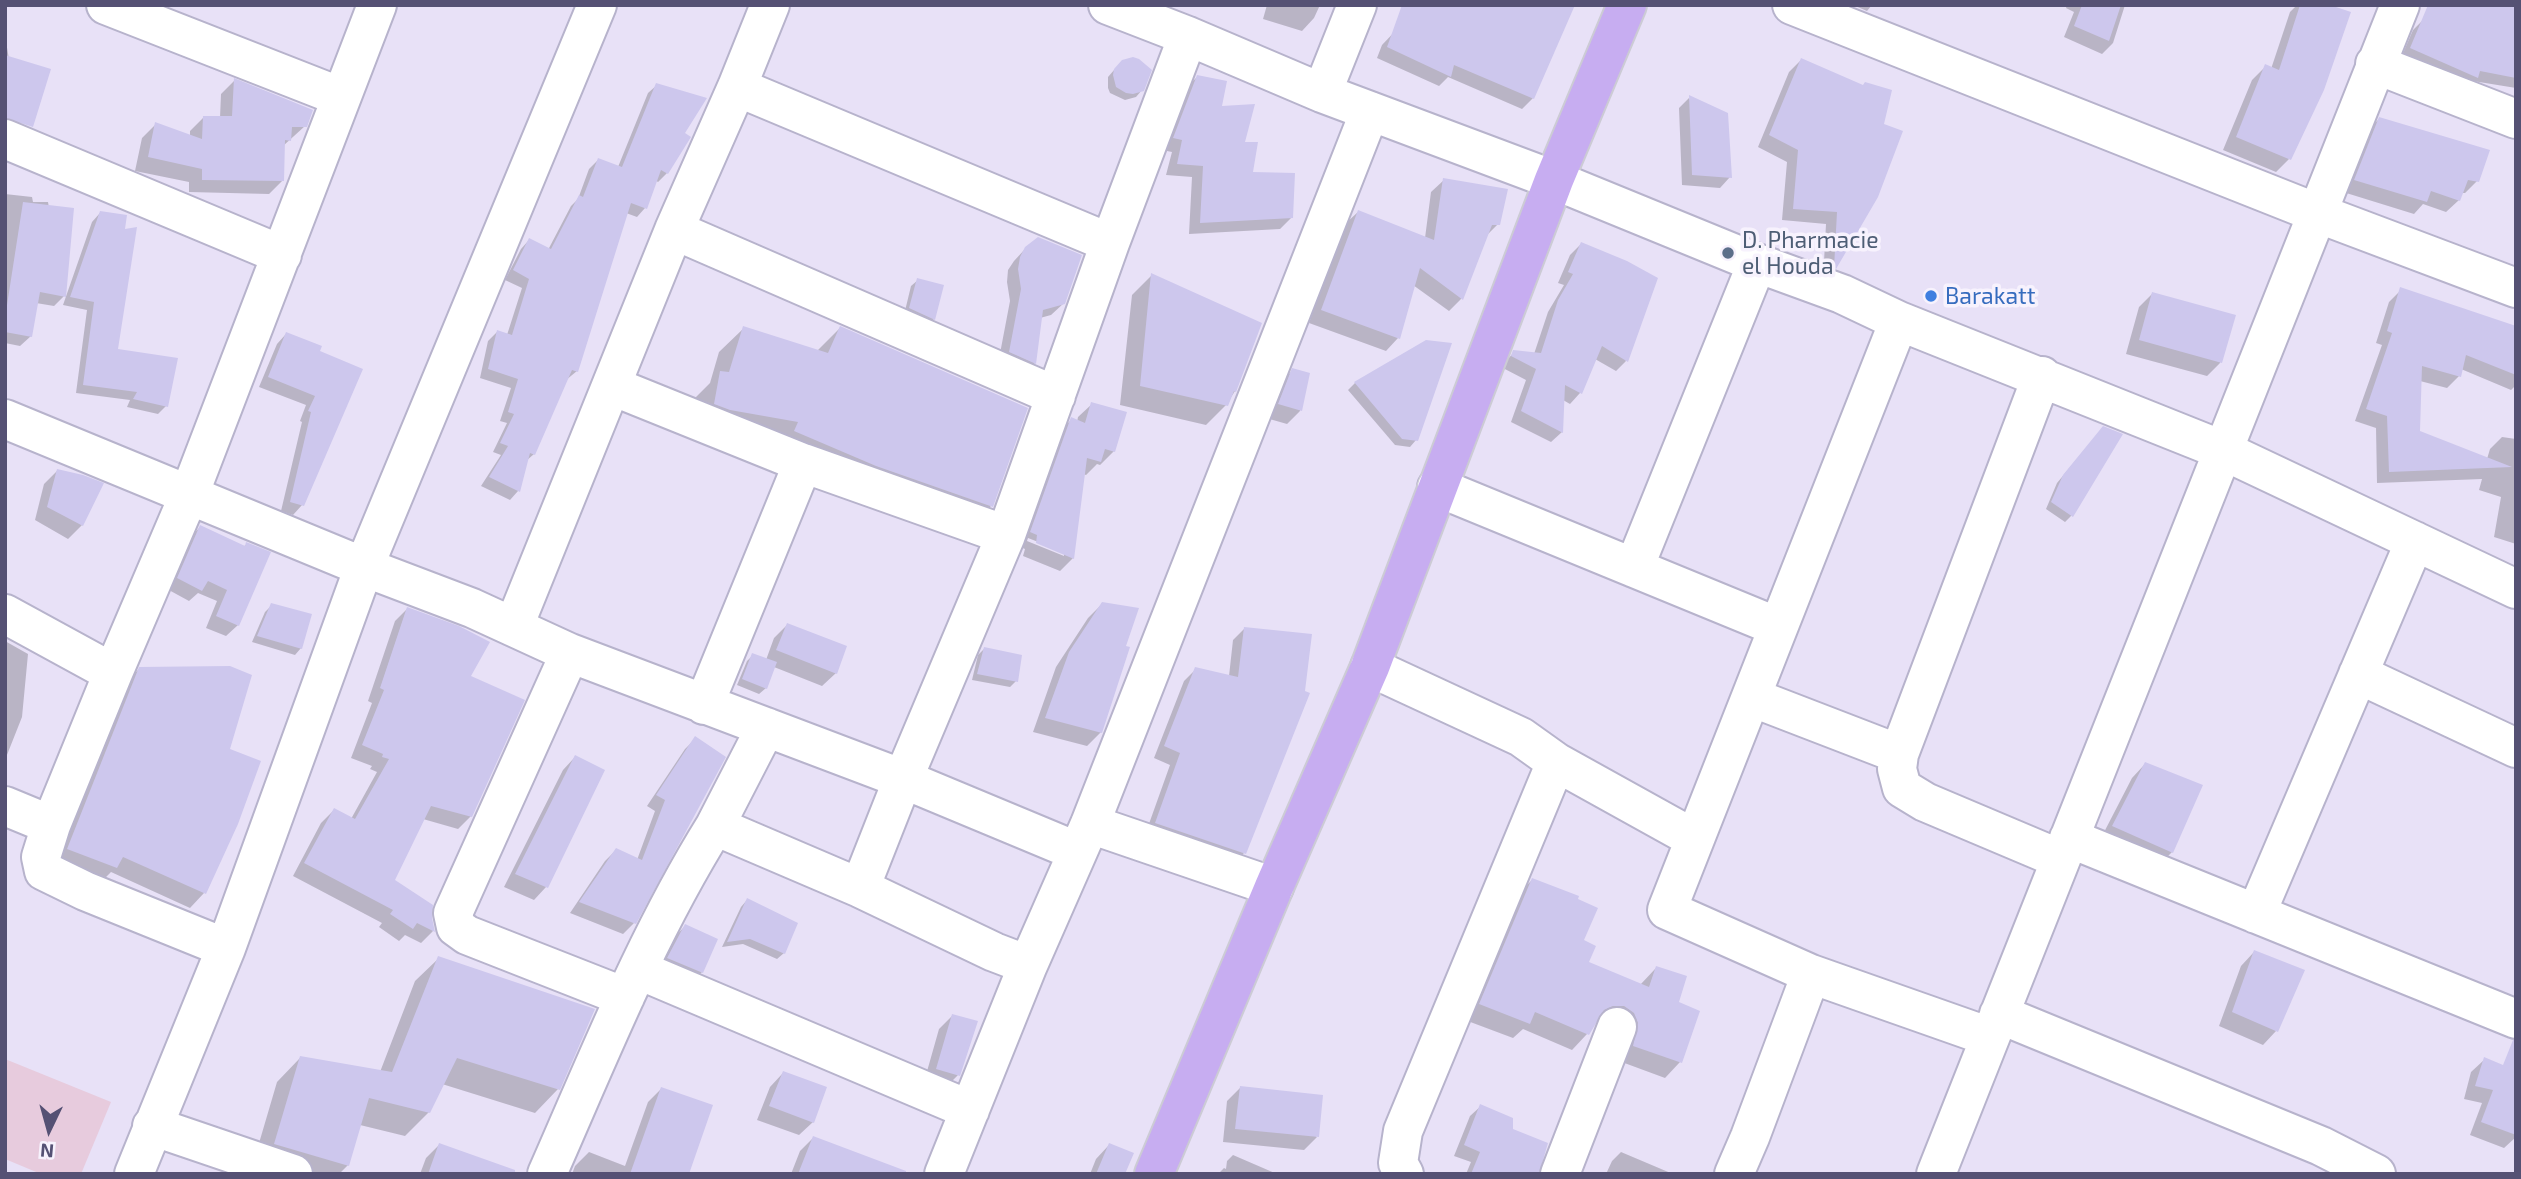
<!DOCTYPE html>
<html>
<head>
<meta charset="utf-8">
<style>
	body { margin:0 }
	#map { position:relative; width:2521px; height:1179px; overflow:hidden; background:#f2ecfb; font-family:"Exo 2",sans-serif }
	canvas { display:block }
	.frame { position:absolute; inset:0; border:7px solid #555174; pointer-events:none }
	.north { position:absolute; left:14px; top:1095px; width:70px; height:70px; -webkit-text-stroke:5px #f7f2fd; paint-order:stroke; rotate:185deg; font-size:19px; font-weight:700; line-height:28px; text-align:center; color:#555174 }
	.north::after { content:''; display:block; margin:auto; width:24px; height:32px; background:#555174; clip-path:polygon(50% 0,100% 100%,50% 72%,0 100%) }
</style>
</head>
<body>
<div id="map">
<canvas width="2521" height="1179"></canvas>
<div class="frame"></div>
<div class="north">N</div>
</div>
<script>
const c = document.querySelector('canvas').getContext('2d');
c.lineJoin = 'round';
function paint(path, color) { c.fillStyle = color; c.fill(path, 'evenodd'); }
function strokePath(path, color, width, dash) { c.strokeStyle = color; c.lineWidth = width; c.lineCap = dash ? 'butt' : 'round'; c.setLineDash(dash || []); c.stroke(path); }
function write(font, color, halo, rows, align = 'center') {
  c.font = font + ' "Exo 2",sans-serif'; c.lineWidth = 7; c.setLineDash([]); c.textBaseline = 'middle'; c.strokeStyle = halo; c.fillStyle = color; for (const [text, x, y, turn = 0] of rows) {
    c.save(); c.translate(x, y); c.rotate((+turn || 0) * Math.PI / 180); c.textAlign = isNaN(turn) ? turn : align; if (halo) c.strokeText(text, 0, 0); c.fillText(text, 0, 0); c.restore();
  }
}
const residential = new Path2D(`
	M5 5H2516V1174H5Z`);
const green = new Path2D(`
	M5 1059 111 1102 81 1174H41L5 1159Z`);
const shadow = new Path2D(`
	M1267 5H1320L1314 18 1302 31 1263 19Z
	M1420 5 1533 98 1522 109 1448 77 1439 86 1377 58 1382 45Z
	M1853 5H1872L1867 11Z
	M2067 5H2125L2113 43 2102 54 2064 37 2074 12 2066 8Z
	M2297 5H2324L2289 159 2276 172 2223 150 2252 80 2266 66 2271 69 2290 12Z
	M2516 5V88L2473 81 2467 87 2401 58 2413 30 2423 20Z
	M5 36 20 122 6 135 5 134Z
	M1801 60 1862 87 1835 267 1823 280 1826 224 1782 220 1787 162 1758 147 1789 72Z
	M1115 69 1142 90 1136 97 1125 100 1110 93 1108 88V77Z
	M1197 77 1242 143 1251 174 1292 217 1280 229 1189 234 1192 177 1166 175 1172 152 1162 150 1185 89Z
	M234 81 305 126 283 146V180L269 194 189 192V182L135 171 142 138 156 124 190 136V131L203 118H220L221 94Z
	M657 85 683 133 667 173 658 182 655 180 645 208 637 217 626 213 577 371 566 380 534 454 526 461 518 491 510 500 481 486 501 455 493 452 507 423 500 421 511 388 480 378 488 341 497 332 507 335 522 288 505 280 521 249 529 240 548 250 571 206 578 199 589 169 598 160 618 167 648 93Z
	M1689 98 1730 177 1720 188 1682 185 1679 108Z
	M2379 119 2477 181 2465 193H2461L2459 200 2446 212 2423 204 2414 214 2343 192 2367 131Z
	M1444 180 1498 224 1485 237 1461 299 1449 311 1413 285 1398 338 1386 351 1309 323 1345 224 1358 212 1425 238 1431 192Z
	M5 194 32 197 33 202H48L64 296 54 306 36 303 31 336 20 346 5 343Z
	M100 213 116 350 166 406 158 414 127 407 130 400 76 393 87 310 63 305 92 222Z
	M1581 244 1626 361 1616 371 1595 359 1580 393 1570 404 1563 400 1562 432 1551 442 1511 422 1526 380 1501 367 1514 352 1534 354 1548 312 1564 285 1558 283 1570 255Z
	M1026 248 1064 303 1051 315 1040 318 1035 363 1023 374 998 364 1010 301 1007 282 1008 270 1014 261Z
	M1152 275 1235 391 1226 405 1206 425 1120 405 1132 295Z
	M918 280 934 319 927 325 904 315 911 286Z
	M2401 290 2516 348V385L2511 390 2461 369 2459 376 2447 388 2420 381 2419 432 2487 459 2490 449 2502 437 2516 439V544L2494 537 2501 497 2479 490 2482 479 2377 483 2376 428 2355 421 2382 345 2376 343 2389 302Z
	M2152 294 2233 316 2220 363 2207 376 2126 354 2139 307Z
	M744 328 817 351 840 328 991 506 967 530 691 428 696 397 710 383 719 352Z
	M286 334 318 352 360 370 302 505 293 515 281 511 302 422 300 421 306 405 259 387 277 344Z
	M1425 342 1416 440 1410 447 1395 445 1348 390 1355 383Z
	M1293 370 1308 374 1300 411 1287 424 1266 418 1279 384Z
	M1092 404 1114 451 1100 465 1097 464 1086 475 1083 474 1073 558 1060 571 1023 556 1025 549 1018 546 1058 433 1072 419 1077 422 1078 417ZM1028 538 1064 552V556L1027 541Z
	M2097 435H2120L2071 516 2065 522 2046 509 2057 483Z
	M57 471 82 525 68 539 35 520 44 484Z
	M200 527 243 547 247 544 238 625 226 636 206 628 217 601 198 593 189 601 167 589 189 539Z
	M1102 604 1124 647 1101 732 1087 746 1033 732 1056 667 1088 618Z
	M272 605 301 648 295 655 252 642 265 612Z
	M407 609 469 677 471 816 458 829 423 819 393 881 430 918 433 931 421 943 405 935 399 941 379 927 382 923 293 876 321 823 334 810 351 819 377 772 370 769 372 766 351 758 372 703 368 701 395 621Z
	M787 625 836 673 822 686 774 667 766 688 759 694 737 685 747 661 753 655 766 660 774 638Z
	M1245 628 1244 853 1232 865 1145 835 1170 765 1154 758 1184 681 1196 669 1229 676 1233 640Z
	M5 641 28 654 22 717 5 760Z
	M984 649 1016 681 1010 687 972 680 978 655Z
	M140 668 227 750 236 823 204 893 190 908 111 872 101 882 54 863 125 683Z
	M695 739 723 758 634 923 623 934 570 913 605 861 616 850 637 860 655 811 647 806 685 749Z
	M575 757 603 771 546 887 534 900 504 887 563 770Z
	M2145 764 2172 852 2158 866 2100 840 2132 778Z
	M1532 880 1581 941 1587 963 1640 985 1656 968 1677 1003 1698 1012 1680 1062 1665 1078 1619 1061 1608 1021 1596 1020 1587 1034 1572 1050 1523 1029 1513 1038 1465 1020 1517 895Z
	M747 900 784 953 777 959 743 944 722 947 741 907Z
	M685 926 702 972 688 986 655 972 672 940Z
	M2254 952 2276 1031 2263 1045 2219 1026 2241 966Z
	M439 958 558 1089 535 1113 442 1084 429 1112 405 1136 360 1125 348 1165 339 1174H274L252 1167 277 1082 300 1058 380 1072 415 981Z
	M952 1016 958 1075 945 1088 924 1082 939 1029Z
	M2484 1060 2516 1072V1137L2504 1148 2470 1135 2482 1103 2464 1099 2471 1072Z
	M783 1073 813 1122 799 1135 757 1120 770 1087Z
	M1240 1088 1317 1137 1304 1150 1223 1142 1227 1101Z
	M661 1089 683 1174H572L575 1166 589 1152 625 1166 648 1102Z
	M1481 1106 1511 1130 1538 1174H1466L1471 1162 1454 1156 1470 1116Z
	M813 1138 880 1174H791L800 1151Z
	M439 1145 521 1174H420L426 1158Z
	M1109 1145 1123 1174H1090L1096 1159Z
	M1621 1152 1673 1174H1606L1612 1161Z
	M1233 1155 1277 1174H1218L1224 1168 1226 1169 1227 1161Z`);
const building = new Path2D(`
	M1402 5H1575L1534 99 1454 65 1451 77 1387 47Z
	M2082 5H2121L2109 41 2074 26Z
	M2300 5H2330L2351 12 2324 90 2291 160 2236 137 2265 64 2279 70Z
	M2428 5H2516V78L2480 71 2478 78 2410 48Z
	M5 55 51 69 33 127 5 118Z
	M1133 57 1139 59 1152 70 1144 91 1133 94 1126 93 1116 87 1113 75 1114 69 1122 60Z
	M1801 58 1863 85 1865 82 1892 90 1884 124 1903 131 1878 197 1836 269 1834 268 1837 212 1793 209 1798 150 1769 135Z
	M1197 75 1227 81 1222 106 1255 104 1245 142H1258L1253 172 1295 173 1293 218 1200 223 1203 166 1177 164 1182 140 1173 138Z
	M234 78 313 110 307 127H292L291 141 285 140 284 181 202 180V169L148 157 155 122 202 139 203 116H232Z
	M656 83 707 98 685 133 691 137 668 174 661 170 647 209 631 203 578 372 572 370 535 455 530 453 520 492 489 477 508 446 500 443 514 414 508 412 518 379 488 369 497 330 512 335 529 279 513 270 529 238 551 249 579 195 583 197 598 158 622 167Z
	M1689 95 1728 113 1732 178 1692 175Z
	M2379 117 2490 150 2479 182 2468 180 2460 201 2431 191 2427 202 2354 180Z
	M1443 178 1508 189 1500 225H1492L1463 300 1420 268 1400 339 1321 310 1358 210 1434 240Z
	M23 202 74 208 66 297 40 292 32 337 5 332V318Z
	M100 211 127 215 125 229 137 227 118 349 178 358 168 407 133 399 137 392 83 385 94 302 70 297Z
	M1038 237 1082 255 1065 304 1043 310 1036 364 1009 352 1021 289 1018 269 1020 257 1025 247Z
	M1581 242 1627 261 1658 278 1628 362 1602 346 1582 394 1565 385 1563 433 1521 411 1536 369 1511 356 1513 350 1541 353 1558 300 1573 274 1568 272Z
	M1151 273 1262 323 1236 392 1234 391 1228 406 1140 386Z
	M917 278 944 285 935 320 909 308Z
	M2400 287 2516 326V375L2466 355 2461 377 2422 366 2420 431 2512 467 2389 472 2387 416 2366 409 2392 333 2387 331Z
	M2152 292 2236 315 2222 363 2139 340Z
	M743 326 828 353 840 326 1028 408 993 507 876 466 794 431 798 422 730 410 714 404 720 371 729 372Z
	M286 332 322 346 320 351 363 369 304 506 290 502 311 412 308 411 315 396 268 377Z
	M1426 340 1452 343 1418 441 1402 439 1354 382Z
	M1292 368 1310 373 1302 411 1278 404Z
	M1091 402 1127 412 1115 452 1105 449 1101 462 1087 458 1074 559 1036 543 1037 535 1030 532 1071 417 1085 423Z
	M2103 426 2123 434 2073 517 2051 502 2063 475Z
	M57 469 83 475 104 483 83 526 47 507Z
	M200 525 245 546 246 542 271 552 239 626 216 616 227 590 208 581 202 591 177 578Z
	M1102 602 1139 608 1126 646 1130 647 1102 733 1045 718 1069 652Z
	M271 603 312 614 302 649 257 636Z
	M407 607 459 626 490 642 471 676 525 700 472 817 431 806 395 880 433 905 432 918 435 932 417 923 413 929 390 914 393 910 304 863 334 808 355 819 389 759 382 757 383 754 362 745 384 690 380 688Z
	M787 623 847 646 837 674 776 650Z
	M1244 627 1312 634 1305 691 1310 693 1246 854 1155 823 1180 753 1164 746 1195 667 1238 677Z
	M984 647 1022 655 1018 682 977 674Z
	M752 653 777 662 767 689 742 679Z
	M230 666 252 675 230 749 261 761 238 824 206 894 123 857 117 868 67 849 139 667Z
	M695 736 726 757 636 924 579 902 616 848 642 860 665 800 656 795Z
	M575 755 605 770 548 888 515 874Z
	M2145 762 2203 785 2173 853 2112 826Z
	M1532 878 1579 896 1578 899 1598 908 1584 940 1596 946 1589 962 1649 987 1656 966 1687 976 1679 1002 1700 1011 1682 1063 1633 1046 1638 1023 1634 1013 1624 1006H1613L1604 1010 1589 1035 1535 1012 1530 1024 1479 1004Z
	M747 898 798 923 785 954 750 939 727 942Z
	M685 924 718 939 703 973 667 958Z
	M2254 950 2305 970 2278 1032 2232 1012Z
	M438 956 595 1009 560 1090 457 1058 430 1113 369 1098 349 1166 274 1144 300 1056 392 1072Z
	M952 1014 978 1021 960 1076 936 1069Z
	M2513 1040H2516V1135L2481 1122 2493 1090 2475 1086 2484 1057 2503 1065Z
	M783 1071 827 1087 814 1123 769 1106Z
	M1240 1086 1323 1095 1319 1137 1235 1129Z
	M661 1087 713 1105 689 1174H630Z
	M1480 1104 1513 1118V1129L1548 1143 1539 1174H1471L1480 1152 1464 1145Z
	M813 1136 906 1171V1174H798Z
	M439 1143 515 1170V1174H428Z
	M1109 1143 1134 1153 1125 1174H1096Z`);
const minor = new Path2D(`
	M106 5 341 97
	M1108 5 1188 36 1322 93 1554 180 1757 263 1842 294 1899 321 2222 450 2516 589
	M1792 5 2317 213 2516 288
	M2375 64 2516 119
	M737 87 1110 243
	M1322 93 1357 5
	M5 139 282 255
	M674 230 1056 396
	M2042 376 1899 754 1897 769 1902 788 1925 802 2060 859
	M612 386 803 463 1006 535
	M5 419 364 567 472 608 570 653 903 779 1076 851
	M1437 487 1778 627
	M1634 568 1757 263
	M5 614 113 673
	M514 626 674 230 737 87 770 5
	M570 653 453 913 456 927 467 935 625 997
	M1370 667 1521 737 1556 762 1403 1131 1398 1163 1404 1174
	M2358 674 2516 748
	M1751 697 1899 754
	M704 705 803 463
	M766 727 715 826 860 888 994 952 1028 965 1090 824 1370 111
	M1556 762 1693 838
	M5 806 51 825
	M1090 824 1274 887
	M2069 838 2516 1019
	M860 888 903 779 1006 535 1110 243 1188 36
	M2256 914 2415 541
	M226 948 85 891 44 871 41 857 51 825 113 673 189 495 377 5
	M639 970 970 1110
	M1811 974 1667 910 1899 321
	M1999 1014 2321 1146 2376 1174
	M152 1126 293 1174
	M134 1174 226 948 364 567 597 5
	M547 1174C599 1056 647 935 715 826
	M944 1174 1028 965
	M1560 1174 1617 1027
	M1734 1174 1750 1137 1811 974 1990 1037
	M1936 1174 2400 5`);
const major = new Path2D(`
	M1154 1174 1274 887 1370 667 1554 180 1627 5`);
const markers = [
	[1728,253,7,"#5c6f8a"],
	[1931,296,7,"#3f7fe0"]
];
const serviceNames = [
	["D. Pharmacie",1742,240],
	["el Houda",1742,266]
];
const shopNames = [
	["Barakatt",1945,296]
];
paint(residential, '#e8e1f7');
paint(green, '#e7cbdd');
paint(shadow, '#0003');
paint(building, '#cdc7ed');
strokePath(minor, '#b7b3cc', 42);
strokePath(major, '#cccbd5', 42);
strokePath(minor, '#fff', 38);
strokePath(major, '#c7adf1', 38);
for (const [x, y, r, color] of markers) { const dot = new Path2D(); dot.arc(x, y, r, 0, 2 * Math.PI); c.fillStyle = color; c.fill(dot); strokePath(dot, '#f7f2fd', 2.5); }
write('23px', '#4e5e75', '#f7f2fd', serviceNames, 'left');
write('23px', '#366cbe', '#f7f2fd', shopNames, 'left');
</script>
</body>
</html>
